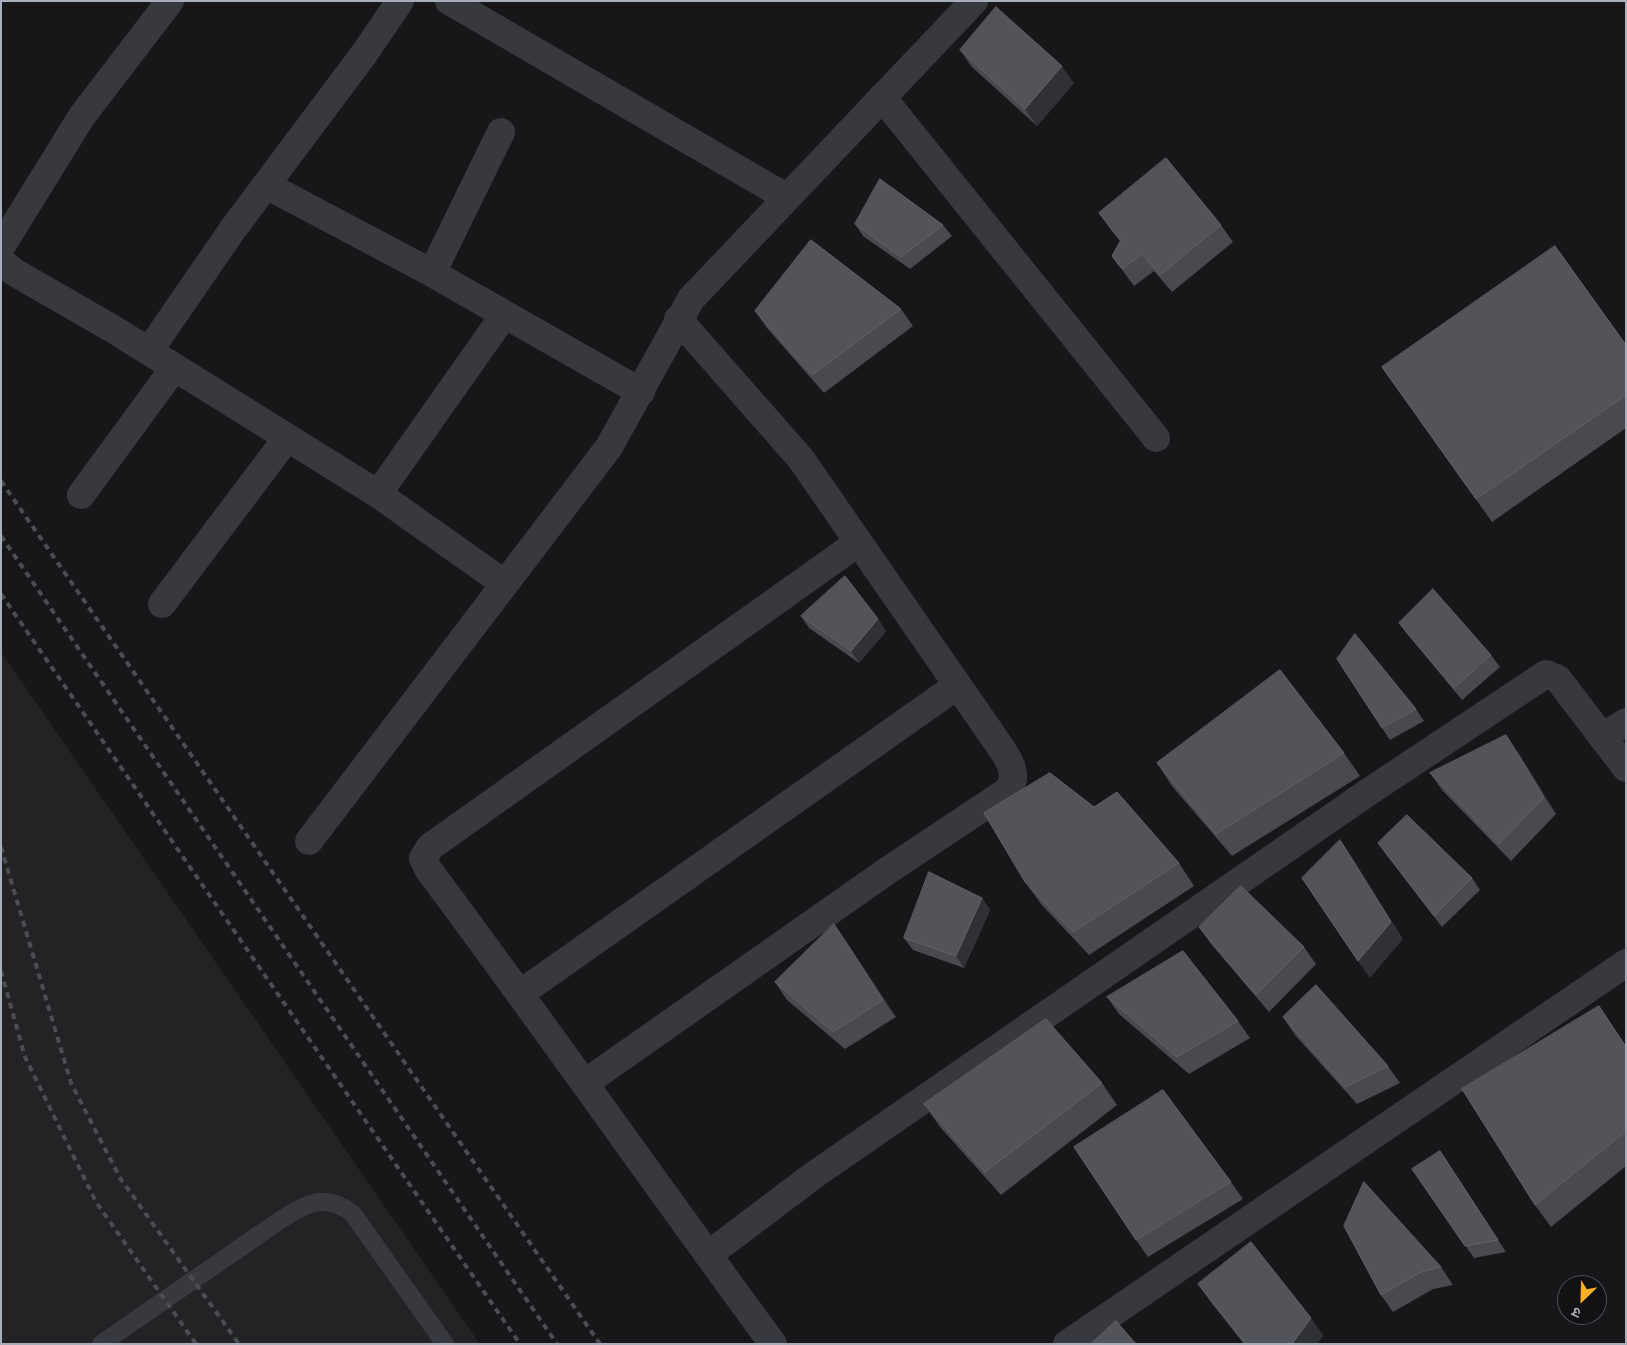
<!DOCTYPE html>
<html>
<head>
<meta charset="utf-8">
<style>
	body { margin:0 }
	#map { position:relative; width:1627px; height:1345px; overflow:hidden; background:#171719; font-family:Raleway,"Noto Sans Devanagari",sans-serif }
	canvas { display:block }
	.frame { position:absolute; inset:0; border:2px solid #a8aeba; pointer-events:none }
	.north { position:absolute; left:1557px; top:1275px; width:50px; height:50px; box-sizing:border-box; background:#121214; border:1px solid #4e5056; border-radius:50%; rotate:204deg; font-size:14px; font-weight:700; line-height:20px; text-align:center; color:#a8aeba }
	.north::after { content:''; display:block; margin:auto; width:18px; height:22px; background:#ffae29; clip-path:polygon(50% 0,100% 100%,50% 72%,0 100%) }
</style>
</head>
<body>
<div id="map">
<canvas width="1627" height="1345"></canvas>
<div class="frame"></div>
<div class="north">उ</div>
</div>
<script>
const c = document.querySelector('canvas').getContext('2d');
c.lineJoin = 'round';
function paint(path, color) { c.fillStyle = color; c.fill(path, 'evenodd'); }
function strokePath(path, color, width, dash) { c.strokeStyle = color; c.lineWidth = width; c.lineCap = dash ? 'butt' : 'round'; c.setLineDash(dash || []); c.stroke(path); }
const built = new Path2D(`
	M1 652 480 1344H1Z`);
const service = new Path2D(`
	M101 1344 276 1223C303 1206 324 1190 353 1214L445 1344`);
const minor = new Path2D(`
	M449 1 786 197
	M882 97 1156 438
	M266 185 432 273 641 392
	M1 247 82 116 170 1
	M1 261 14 272 113 329 378 494 505 584
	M432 273 501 132
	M149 351 233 229 364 54 400 1
	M378 494 504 315
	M81 495 174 368
	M162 604 287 438
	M1602 737 1626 722
	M309 841 609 447 691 299 974 1
	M521 993 958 685
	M585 1083 887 871 1006 792C1022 776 1007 756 997 742L801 459 678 319
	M708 1255 814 1175 1367 793 1546 674 1558 679 1626 768
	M773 1344C657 1186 545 1026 428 869L423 858 430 847 859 542
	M1067 1344 1626 963`);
const rail = new Path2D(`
	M1 481 600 1344
	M1 536 557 1344
	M1 594 520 1344
	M1 847 71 1083 120 1178 239 1344
	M1 971 25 1057 96 1202 196 1344`);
const wall = new Path2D(`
	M960 50 1074 83 1037 126 972 67Z
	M1099 213 1221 225 1233 242 1172 292 1154 271 1134 286 1112 256 1120 241 1111 230Z
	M855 224 943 225 952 236 910 269 863 236Z
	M901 309 913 326 824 393 767 328 755 311Z
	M1626 345V428L1492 522 1382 367Z
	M801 616 878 619 886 631 859 663 809 628Z
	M1399 623 1491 655 1500 667 1462 700 1408 635Z
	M1416 709 1424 721 1390 740 1382 728Z
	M1518 752 1556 814 1511 861 1442 790 1430 773Z
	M1344 753 1360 776 1232 856 1172 786 1157 763Z
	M1094 807 1179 863 1194 886 1089 955 1041 904 1025 882Z
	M1378 843 1472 878 1480 890 1442 927Z
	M982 898 990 910 964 968 913 950 904 938Z
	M1199 927 1304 947 1316 964 1269 1012 1211 944Z
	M846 941 896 1017 845 1049 787 1000 775 982Z
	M1107 997 1238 1021 1250 1038 1189 1074 1119 1014Z
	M1283 1017 1388 1066 1400 1083 1357 1104 1295 1035Z
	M1614 1029 1626 1046V1166L1551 1227 1535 1205Z
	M1102 1083 1117 1105 1001 1195 940 1127 924 1104Z
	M1448 1163 1506 1252 1474 1258 1412 1169Z
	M1231 1182 1243 1199 1148 1257 1136 1240Z
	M1344 1226 1441 1267 1453 1285 1433 1289 1393 1312 1381 1295Z
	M1198 1284 1323 1335 1317 1344H1244L1210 1301Z`);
const shadedWall = new Path2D(`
	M1062 66 1074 83 1037 126 1025 109Z
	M878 619 886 631 859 663 851 651Z
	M1506 735 1518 752 1556 814 1544 797Z
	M1340 840 1352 857 1403 939 1370 978 1358 961Z
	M982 898 990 910 964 968 956 956Z
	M834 924 846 941 896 1017 883 1000Z
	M1599 1006 1626 1046V1047Z
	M1440 1151 1448 1163 1506 1252 1498 1240Z
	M1311 1318 1323 1335 1317 1344H1292Z`);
const building = new Path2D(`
	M996 7 1062 66 1025 109 960 50Z
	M1166 158 1221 225 1160 275 1142 254 1122 269 1112 256 1121 240 1099 213Z
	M880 179 943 225 901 257 855 224Z
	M811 240 901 309 812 375 755 311Z
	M1555 246 1626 345V395L1476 499 1382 367Z
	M845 576 878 619 851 651 801 616Z
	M1433 589 1491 655 1454 688 1399 623Z
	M1355 634 1416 709 1382 728 1337 659Z
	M1280 670 1344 753 1216 834 1157 763Z
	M1506 735 1544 797 1499 844 1430 773Z
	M1050 773 1094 807 1117 792 1179 863 1073 932 1025 882 984 813Z
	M1407 815 1472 878 1434 916 1378 843Z
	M1340 840 1391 922 1358 961 1302 878Z
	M929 872 982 898 956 956 904 938Z
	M1241 886 1304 947 1256 995 1199 927Z
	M834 924 883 1000 833 1032 775 982Z
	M1183 951 1238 1021 1177 1057 1107 997Z
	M1316 985 1388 1066 1345 1087 1283 1017Z
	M1599 1006 1626 1047V1131L1535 1205 1462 1089Z
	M1046 1019 1102 1083 985 1172 924 1104Z
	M1163 1090 1231 1182 1136 1240 1074 1147Z
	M1440 1151 1498 1240 1465 1246 1412 1169Z
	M1364 1182 1441 1267 1421 1272 1381 1295 1344 1226Z
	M1251 1242 1311 1318 1292 1344H1246L1198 1284Z
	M1116 1321 1136 1344H1091Z`);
paint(built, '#232326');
strokePath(service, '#38393f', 18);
strokePath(minor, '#38393f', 28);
strokePath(rail, '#4a4d54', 4, [6, 5]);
paint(wall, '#484a4e');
paint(shadedWall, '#303134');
paint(building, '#53545a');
strokePath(building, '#606269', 1);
</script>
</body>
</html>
